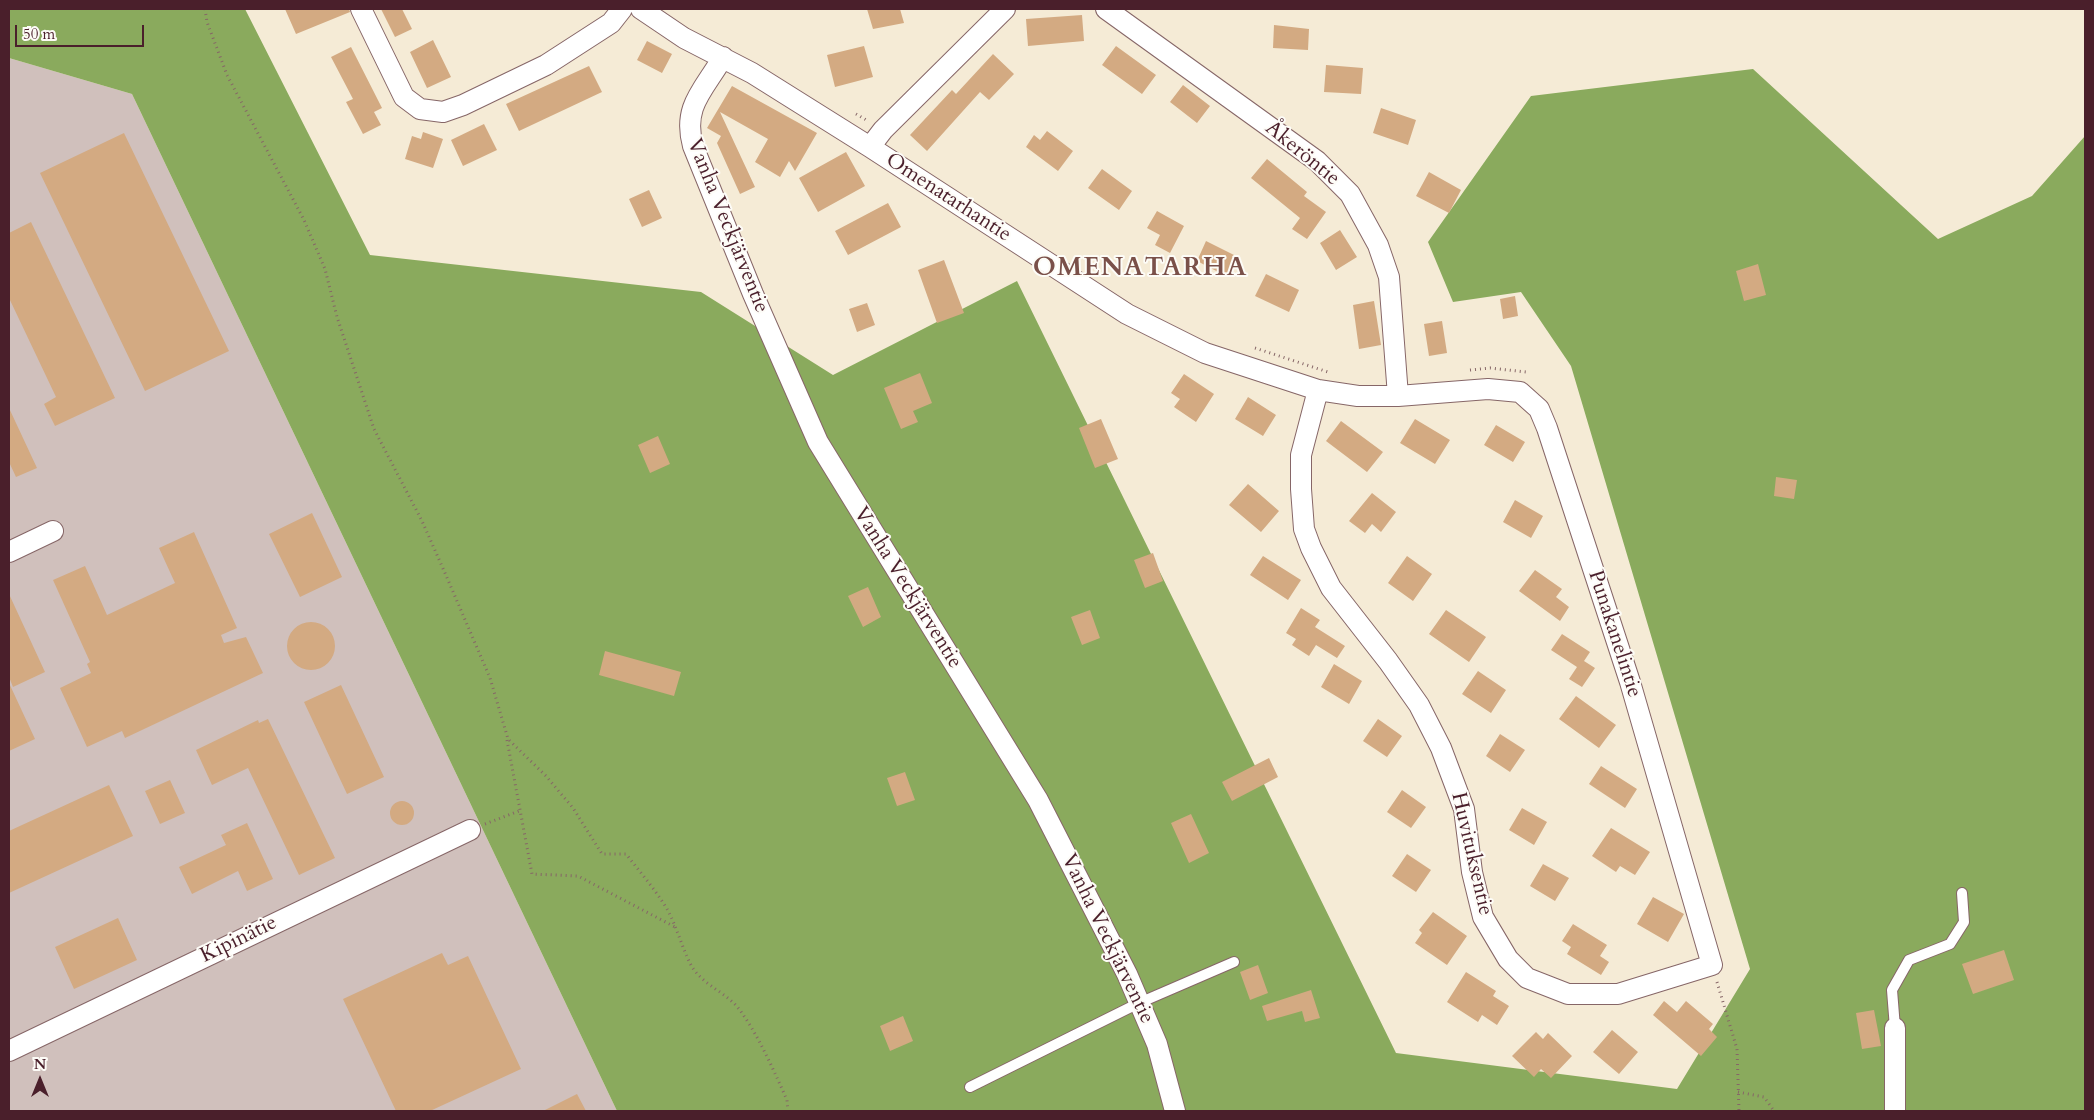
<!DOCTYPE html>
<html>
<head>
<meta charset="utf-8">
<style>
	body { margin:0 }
	#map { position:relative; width:2094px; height:1120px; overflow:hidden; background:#f5ebd6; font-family:Cardo,serif }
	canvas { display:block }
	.frame { position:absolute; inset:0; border:10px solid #4a1f2b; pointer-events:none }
	.north { position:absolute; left:15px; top:1055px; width:50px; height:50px; -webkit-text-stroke:4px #fdfcf7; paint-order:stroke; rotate:0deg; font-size:14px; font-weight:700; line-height:20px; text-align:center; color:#4a1f2b }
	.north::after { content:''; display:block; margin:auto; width:18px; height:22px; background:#4a1f2b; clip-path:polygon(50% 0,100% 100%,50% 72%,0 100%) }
	.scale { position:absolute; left:15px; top:25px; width:129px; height:22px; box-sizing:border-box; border:2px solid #4a1f2b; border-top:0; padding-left:6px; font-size:15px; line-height:18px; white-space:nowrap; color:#4a1f2b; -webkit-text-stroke:4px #fdfcf7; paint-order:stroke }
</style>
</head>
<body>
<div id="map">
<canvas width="2094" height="1120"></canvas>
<div class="frame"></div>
<div class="north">N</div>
<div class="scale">50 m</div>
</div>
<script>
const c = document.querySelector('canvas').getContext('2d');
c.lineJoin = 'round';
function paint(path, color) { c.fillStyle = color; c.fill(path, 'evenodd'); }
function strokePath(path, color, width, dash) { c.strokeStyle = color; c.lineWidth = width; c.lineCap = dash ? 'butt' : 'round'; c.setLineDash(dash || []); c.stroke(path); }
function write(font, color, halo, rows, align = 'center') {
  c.font = font + ' Cardo,serif'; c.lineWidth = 4; c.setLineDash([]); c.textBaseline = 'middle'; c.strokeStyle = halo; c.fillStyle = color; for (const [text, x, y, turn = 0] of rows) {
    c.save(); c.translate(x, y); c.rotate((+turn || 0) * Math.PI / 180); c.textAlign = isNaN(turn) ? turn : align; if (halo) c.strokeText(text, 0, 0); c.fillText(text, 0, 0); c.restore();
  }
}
const industrial = new Path2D(`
	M9 58 132 94 617 1111H9Z`);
const forest = new Path2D(`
	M9 9H245L370 255 701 292 833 375 1017 281 1396 1053 1677 1089 1750 969 1571 366 1521 292 1453 302 1428 242 1531 96 1753 69 1938 239 2032 196 2085 136V1111H617L132 94 9 58Z`);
const building = new Path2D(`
	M285 9H349L350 12 296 34Z
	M381 9H402L412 29 395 37Z
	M867 9H900L904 23 873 29Z
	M1082 15 1084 41 1028 46 1026 19Z
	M1274 25 1309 29 1308 50 1273 48Z
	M433 40 451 77 427 88 410 52Z
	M647 41 672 54 662 73 637 60Z
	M864 46 873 77 835 87 827 55Z
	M1116 46 1156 75 1142 94 1102 65Z
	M351 47 382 108 374 112 381 125 363 134 346 102 353 99 331 57Z
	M993 54 1014 74 989 100 980 92 927 151 910 135 952 90 956 94Z
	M1326 65 1363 68 1361 94 1324 92Z
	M589 66 602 92 519 131 506 104Z
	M1183 85 1210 106 1197 123 1170 102Z
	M732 86 817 133 795 171 789 161 780 177 755 162 768 139 720 112 755 187 740 194 717 143 721 136 707 128Z
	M1381 108 1416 120 1408 145 1373 133Z
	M484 124 497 150 463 166 451 140Z
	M1047 131 1073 151 1058 171 1026 147 1034 135 1040 140Z
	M423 132 443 139 433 168 405 159 412 136 421 139Z
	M124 133 229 351 145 391 40 173Z
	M846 152 865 186 818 212 799 178Z
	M1267 159 1307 192 1304 196 1326 212 1307 239 1292 229 1300 218 1251 178Z
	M1102 169 1132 191 1119 210 1088 188Z
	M1429 172 1461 190 1449 213 1416 196Z
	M649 190 662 218 642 227 629 199Z
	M888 203 901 227 848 255 835 231Z
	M1157 211 1184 226 1170 253 1155 245 1160 235 1147 228Z
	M31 222 115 398 55 426 44 404 56 397 9 298V233Z
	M1340 230 1357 257 1336 270 1320 243Z
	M1206 241 1238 257 1228 277 1197 261Z
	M944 260 964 313 937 323 918 270Z
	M1758 264 1766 295 1744 301 1736 271Z
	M1266 274 1299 290 1289 312 1255 296Z
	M1515 296 1518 316 1503 319 1500 299Z
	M1374 301 1381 345 1359 349 1353 305Z
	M867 303 875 325 857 332 849 309Z
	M1442 321 1447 353 1429 356 1424 324Z
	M920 373 932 403 913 411 918 422 901 429 884 388Z
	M1184 374 1214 394 1196 422 1174 407 1180 399 1171 393Z
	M1248 397 1276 415 1263 436 1235 419Z
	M9 408 37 468 16 477 9 462Z
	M1101 419 1118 459 1095 468 1079 428Z
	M1415 419 1450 440 1435 464 1400 443Z
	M1341 421 1383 452 1367 472 1326 441Z
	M1496 425 1525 442 1513 462 1484 445Z
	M658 436 670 464 650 473 638 445Z
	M1776 477 1797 480 1794 499 1774 496Z
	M1248 484 1279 511 1261 532 1229 505Z
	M1372 493 1396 512 1381 532 1372 524 1365 533 1349 521Z
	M1515 500 1543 516 1531 538 1503 522Z
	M312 513 342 577 300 597 269 534Z
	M194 532 237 628 221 635 224 643 246 637 263 673 125 738 122 731 87 747 60 688 91 673 87 664 90 662 53 580 85 566 107 615 175 583 159 548Z
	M1153 553 1163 581 1145 588 1134 560Z
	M1263 556 1301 580 1288 600 1250 575Z
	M1407 556 1432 574 1413 601 1388 583Z
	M1535 570 1562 589 1556 597 1569 607 1560 621 1519 591Z
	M868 587 881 617 863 627 848 596Z
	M9 594 45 672 13 687 9 677Z
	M1301 608 1320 620 1315 627 1345 646 1337 658 1316 645 1309 656 1292 645 1296 639 1286 633Z
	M1090 610 1100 638 1082 645 1071 617Z
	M1446 610 1486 637 1469 662 1429 634Z
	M287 646a24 24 0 1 1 48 0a24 24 0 1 1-48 0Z
	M1562 634 1590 652 1584 661 1595 668 1582 687 1569 679 1577 667 1551 650Z
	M605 651 681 672 674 696 599 675Z
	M1334 664 1362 681 1349 704 1321 687Z
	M1478 671 1506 690 1491 713 1462 694Z
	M9 683 35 739 9 751Z
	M341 685 384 777 347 794 304 702Z
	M1576 696 1616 725 1599 748 1559 719Z
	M268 719 335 858 299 875 248 768 212 785 196 750 258 720 259 723Z
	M1378 719 1402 736 1387 757 1363 741Z
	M1500 734 1525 750 1510 772 1486 756Z
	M1269 758 1278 777 1232 801 1222 782Z
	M1601 766 1637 789 1625 808 1589 784Z
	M905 772 915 800 897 806 887 778Z
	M170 780 185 813 160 824 145 791Z
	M109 785 133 836 9 893V831Z
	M1402 790 1426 807 1411 828 1387 812Z
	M390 813a12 12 0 1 1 24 0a12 12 0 1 1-24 0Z
	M1522 808 1547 822 1534 845 1509 830Z
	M1191 814 1209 853 1189 863 1171 823Z
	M247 823 273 879 247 891 238 871 192 894 179 867 226 845 221 835Z
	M1611 828 1650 852 1635 875 1620 866 1616 872 1592 856Z
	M1407 854 1431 870 1416 892 1392 876Z
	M1543 864 1569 878 1555 901 1530 886Z
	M1653 897 1684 914 1668 942 1637 924Z
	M1433 912 1467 936 1447 965 1415 943 1422 933 1419 930Z
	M118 918 137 960 74 989 55 947Z
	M1573 924 1607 945 1600 956 1609 962 1601 975 1567 954 1571 947 1562 941Z
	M2004 950 2014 980 1973 994 1962 964Z
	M442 953 448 965 468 956 521 1069 430 1111H396L343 999Z
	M1258 965 1268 993 1250 1000 1240 972Z
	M1466 972 1496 991 1493 996 1509 1006 1497 1025 1482 1015 1478 1022 1447 1002Z
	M1311 990 1320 1018 1305 1022 1302 1011 1267 1021 1262 1006Z
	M1664 1001 1677 1012 1686 1001 1713 1024 1709 1029 1717 1037 1701 1056 1653 1015Z
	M1874 1010 1881 1046 1862 1049 1856 1013Z
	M903 1016 913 1041 890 1051 880 1026Z
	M1612 1030 1638 1052 1619 1074 1593 1052Z
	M1536 1032 1543 1039 1548 1033 1572 1056 1551 1078 1541 1069 1534 1077 1512 1056Z
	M577 1094 586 1111H543Z`);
const path = new Path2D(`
	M205 9 207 22 227 75 304 220 325 269 337 317 374 429 422 521 445 573 490 678 508 739 546 776 573 808 602 854H626C640 872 655 889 667 909 677 927 682 948 691 965 702 985 726 992 739 1009 759 1036 773 1069 787 1100L788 1111
	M856 114 868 121
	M1255 348 1328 372
	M1470 370 1490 368 1526 372
	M507 740 532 874 578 876 675 927
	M485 824 519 811
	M1717 982 1737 1049 1739 1111
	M1738 1092 1764 1097 1774 1111`);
const lane = new Path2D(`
	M1895 1028 1892 990 1909 960 1950 944 1964 922 1962 893
	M970 1087 1139 1003 1234 962`);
const street = new Path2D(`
	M361 9 404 97 420 109 443 112 463 105 546 65 611 23 622 9
	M641 9 684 38 752 73 870 147 1127 314 1205 353 1318 390 1358 396H1398L1488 389 1520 392 1539 409 1547 428 1630 682 1712 965 1618 994H1568L1527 978 1508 959 1483 917 1472 872 1464 809 1441 748 1419 705 1388 661 1331 588 1311 548 1304 529 1301 489V455L1318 390
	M1106 9 1317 161 1350 194 1378 245 1389 277 1398 396
	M723 57C704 90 682 106 693 146L753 294 818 442 1038 800 1127 974 1157 1044 1175 1111
	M870 147 883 130 1005 9
	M9 552 53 531
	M9 1051 470 830
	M1895 1111V1028`);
const streetNames = [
	["Åkeröntie",1302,154,39],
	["Omenatarhantie",948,198,33],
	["Vanha Veckjärventie",727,226,68],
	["Vanha Veckjärventie",907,588,58],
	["Punakanelintie",1614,634,72],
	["Huvituksentie",1471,854,77],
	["Vanha Veckjärventie",1107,939,64],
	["Kipinätie",239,940,-26]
];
const districtNames = [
	["OMENATARHA",1140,269]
];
paint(industrial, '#d0c0bc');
paint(forest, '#8aaa5d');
paint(building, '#d3aa82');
strokePath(lane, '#866667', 12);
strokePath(street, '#866667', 22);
strokePath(path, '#866667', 3, [1, 4]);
strokePath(lane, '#fff', 10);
strokePath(street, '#fff', 20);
write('21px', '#4a1f2b', '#fdfcf7', streetNames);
c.letterSpacing = '1px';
write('bold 26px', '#7a5049', '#fdfcf7', districtNames);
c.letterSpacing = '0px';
</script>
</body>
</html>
